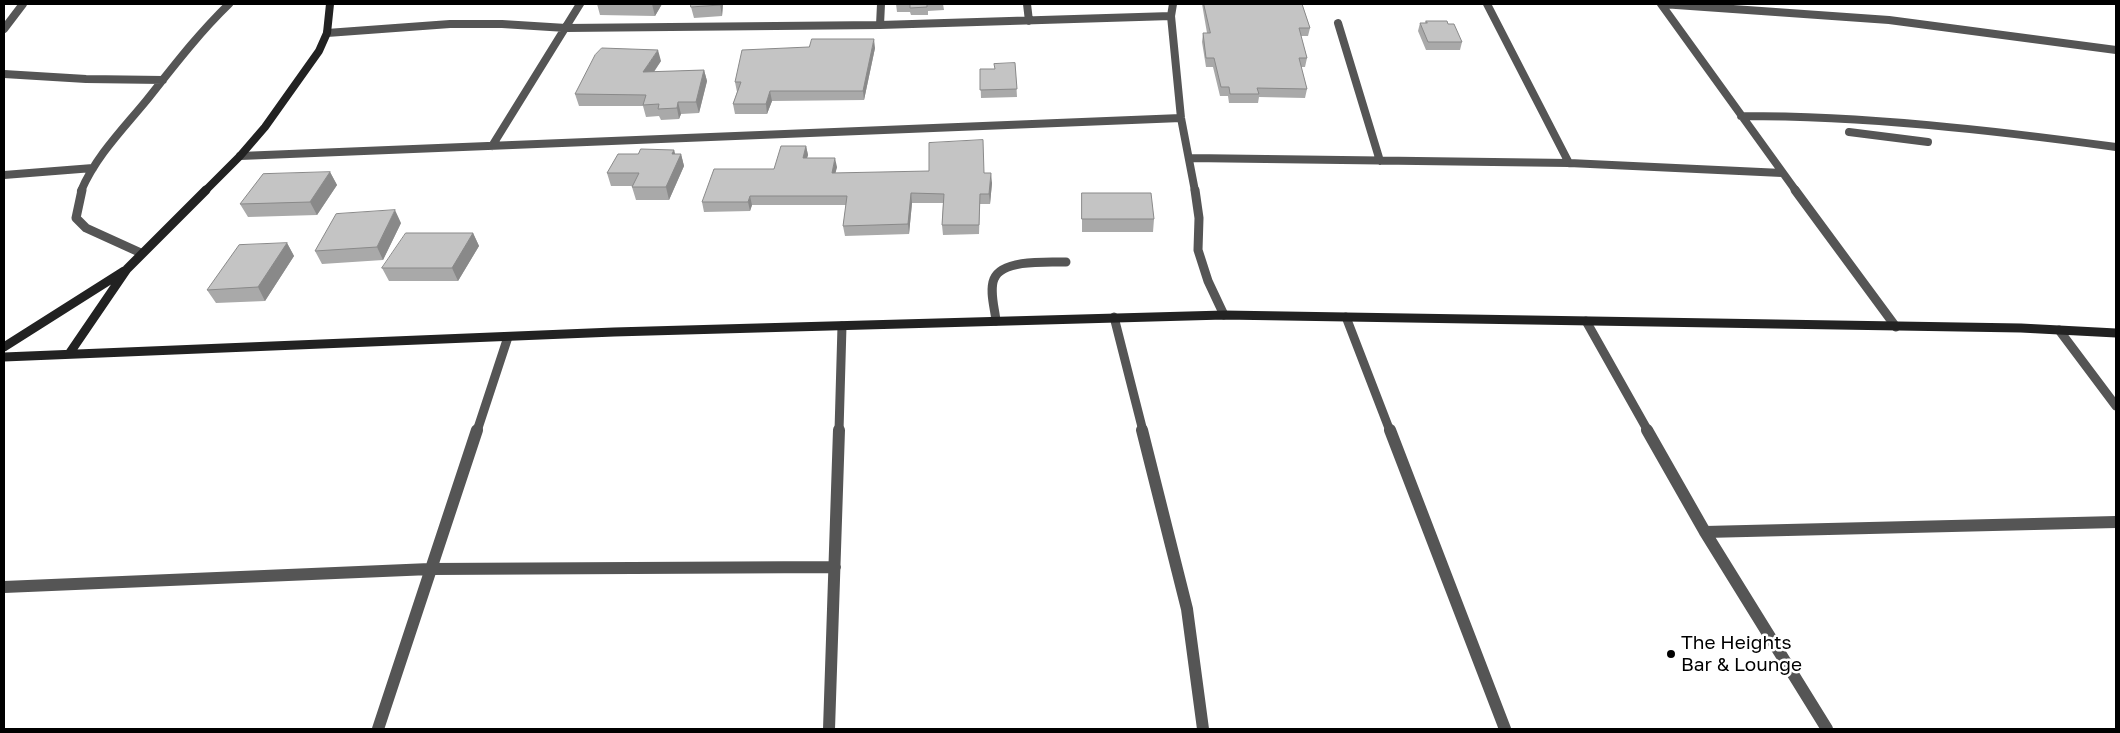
<!DOCTYPE html>
<html>
<head>
<meta charset="utf-8">
<style>
	body { margin:0 }
	#map { position:relative; width:2120px; height:733px; overflow:hidden; background:#fff; font-family:"Golos Text",sans-serif }
	canvas { display:block }
	.frame { position:absolute; inset:0; border:5px solid #000; pointer-events:none }
</style>
</head>
<body>
<div id="map">
<canvas width="2120" height="733"></canvas>
<div class="frame"></div>
</div>
<script>
const c = document.querySelector('canvas').getContext('2d');
c.lineJoin = 'round';
function strokePath(path, color, width, dash) { c.strokeStyle = color; c.lineWidth = width; c.lineCap = dash ? 'butt' : 'round'; c.setLineDash(dash || []); c.stroke(path); }
function paint(path, color) { c.fillStyle = color; c.fill(path, 'evenodd'); }
function write(font, color, halo, rows, align = 'center') {
  c.font = font + ' "Golos Text",sans-serif'; c.lineWidth = 5; c.setLineDash([]); c.textBaseline = 'middle'; c.strokeStyle = halo; c.fillStyle = color; for (const [text, x, y, turn = 0] of rows) {
    c.save(); c.translate(x, y); c.rotate((+turn || 0) * Math.PI / 180); c.textAlign = isNaN(turn) ? turn : align; if (halo) c.strokeText(text, 0, 0); c.fillText(text, 0, 0); c.restore();
  }
}
const laneFar1 = new Path2D(`
	M1849 132 1928 142`);
const lane = new Path2D(`
	M996 321C995 309 989 291 994 279 1002 259 1048 262 1066 262`);
const streetFar2 = new Path2D(`
	M1027 4 1029 21
	M1173 4 1171 16 1181 118 1195 191
	M1487 4 1569 163
	M1661 4 1796 191
	M1662 4 1889 20 2116 50
	M1338 23 1380 161
	M880 25 881 4
	M4 29 23 4
	M327 33 450 24H502L566 28 880 25 1171 16
	M4 74 86 79 163 80
	M1741 116C1867 116 1991 130 2116 147
	M492 146 580 4
	M240 156 1181 118
	M1190 158 1569 163 1782 173
	M4 175 93 168
	M81 191C96 156 123 129 146 101 173 67 198 34 229 4`);
const streetFar1 = new Path2D(`
	M82 190 76 218 86 228 141 253
	M1195 190 1199 218 1198 250 1208 281 1224 315
	M1795 190 1896 327
	M1114 317 1143 431
	M1346 317 1390 431
	M1586 321 1648 431
	M2059 330 2116 406
	M477 431 508 337
	M839 431 842 326`);
const street = new Path2D(`
	M1142 430 1187 609 1203 729
	M1390 430 1505 729
	M1647 430 1705 532 1827 729
	M1705 532 2116 522
	M4 587 430 569 835 567
	M378 729 477 430
	M829 729 839 430`);
const secondaryFar1 = new Path2D(`
	M205 191 240 156 265 127 319 51 327 33 330 4`);
const secondary = new Path2D(`
	M4 347 124 271
	M69 354 127 269 206 190
	M4 357 614 332 1224 315 2021 328 2116 333`);
const wall = new Path2D(`
	M597 4H662L655 16 600 15Z
	M723 4 722 16 694 18 691 7Z
	M896 4H943L944 10 928 11V15H911L910 12H897Z
	M1202 4H1302L1310 28 1308 36H1301L1307 58 1305 67H1301L1307 89 1305 98 1259 97 1258 103H1229L1228 96H1220L1213 67H1206L1202 42 1203 33H1207Z
	M1426 21 1448 24 1462 42 1460 50H1426L1418 31 1420 23H1425Z
	M875 48 864 100 772 101 767 114H735L733 104 737 92 735 82Z
	M661 61 654 72 704 70 707 81 699 113 681 114 679 119 661 120 659 116 646 117 643 106H579L575 94Z
	M1015 63 1017 97 981 98 980 69H995Z
	M806 146 808 155 807 158 837 167 835 173H984L992 183 990 204H980L979 234 943 235 942 225 943 203H912L909 234 845 236 843 226 846 205H752L750 211 704 212 702 202 774 169Z
	M674 150 675 154H681L684 166 669 200H636L632 187 633 186H611L607 173 638 154Z
	M330 172 337 185 317 215 248 217 240 204Z
	M1082 193 1154 219 1153 232H1082Z
	M401 223 383 260 322 264 315 251Z
	M473 233 479 246 458 281H389L382 268Z
	M287 243 294 256 265 301 216 303 207 290Z`);
const shadedWall = new Path2D(`
	M652 4H662L655 16Z
	M720 4H723L722 16Z
	M874 39 875 48 864 100 863 91Z
	M658 50 661 61 646 83 643 72Z
	M704 70 707 81 699 113 696 102Z
	M770 91 772 101 767 114 766 104Z
	M678 102 681 114 679 119 677 108Z
	M806 146 808 155 804 167 803 158Z
	M674 150 677 162 681 154 684 166 669 200 666 187 672 154Z
	M835 158 837 167 833 183 832 173Z
	M330 172 337 185 317 215 310 202Z
	M991 173 992 183 990 204 989 194Z
	M911 193 912 203 909 234 908 224Z
	M750 196 752 205 750 211 748 202Z
	M395 210 401 223 383 260 377 247Z
	M473 233 479 246 458 281 452 268Z
	M287 243 294 256 265 301 258 287Z`);
const building = new Path2D(`
	M691 4H720V5L691 7Z
	M896 4H927V7L910 8V4Z
	M1204 4H1302L1310 28H1299L1307 58H1299L1307 89 1257 88 1259 94H1230L1229 87H1221L1214 58H1206L1203 33H1210Z
	M1426 21H1447L1448 24H1454L1462 42H1428L1420 23H1427Z
	M812 39H874L863 91H770L766 104H733L741 82H735L742 50 809 47Z
	M602 48 658 50 643 72 704 70 696 102H678L677 108 658 109 659 104 643 105 646 95 575 94 595 55Z
	M1015 63 1017 89 980 90V69H995L994 64Z
	M983 140 984 173H991L989 194H980L979 225H942L944 194 911 193 908 224 843 226 847 196H750L748 202H702L714 169H774L781 146H806L803 158H835L832 173 929 171V143Z
	M641 149 674 150 672 154H681L666 187H632L639 173H607L618 154H638Z
	M330 172 310 202 240 204 263 174Z
	M1082 193H1151L1154 219H1082Z
	M395 210 377 247 315 251 336 214Z
	M406 233H473L452 268H382Z
	M287 243 258 287 207 290 239 245Z`);
const markers = [
	[1671,654,5,"#000"]
];
const nearPoinames = [
	["The Heights",1681,643],
	["Bar & Lounge",1681,665]
];
strokePath(laneFar1, '#555', 8);
strokePath(lane, '#555', 9);
strokePath(streetFar2, '#555', 8);
strokePath(streetFar1, '#555', 9);
strokePath(street, '#555', 12);
strokePath(secondaryFar1, '#222', 8);
strokePath(secondary, '#222', 9);
paint(wall, '#a9a9a9');
paint(shadedWall, '#898989');
paint(building, '#c4c4c4');
strokePath(building, '#898989', 1);
for (const [x, y, r, color] of markers) { const dot = new Path2D(); dot.arc(x, y, r, 0, 2 * Math.PI); c.fillStyle = color; c.fill(dot); strokePath(dot, '#fff', 2); }
write('19px', '#000', '#fff', nearPoinames, 'left');
</script>
</body>
</html>
